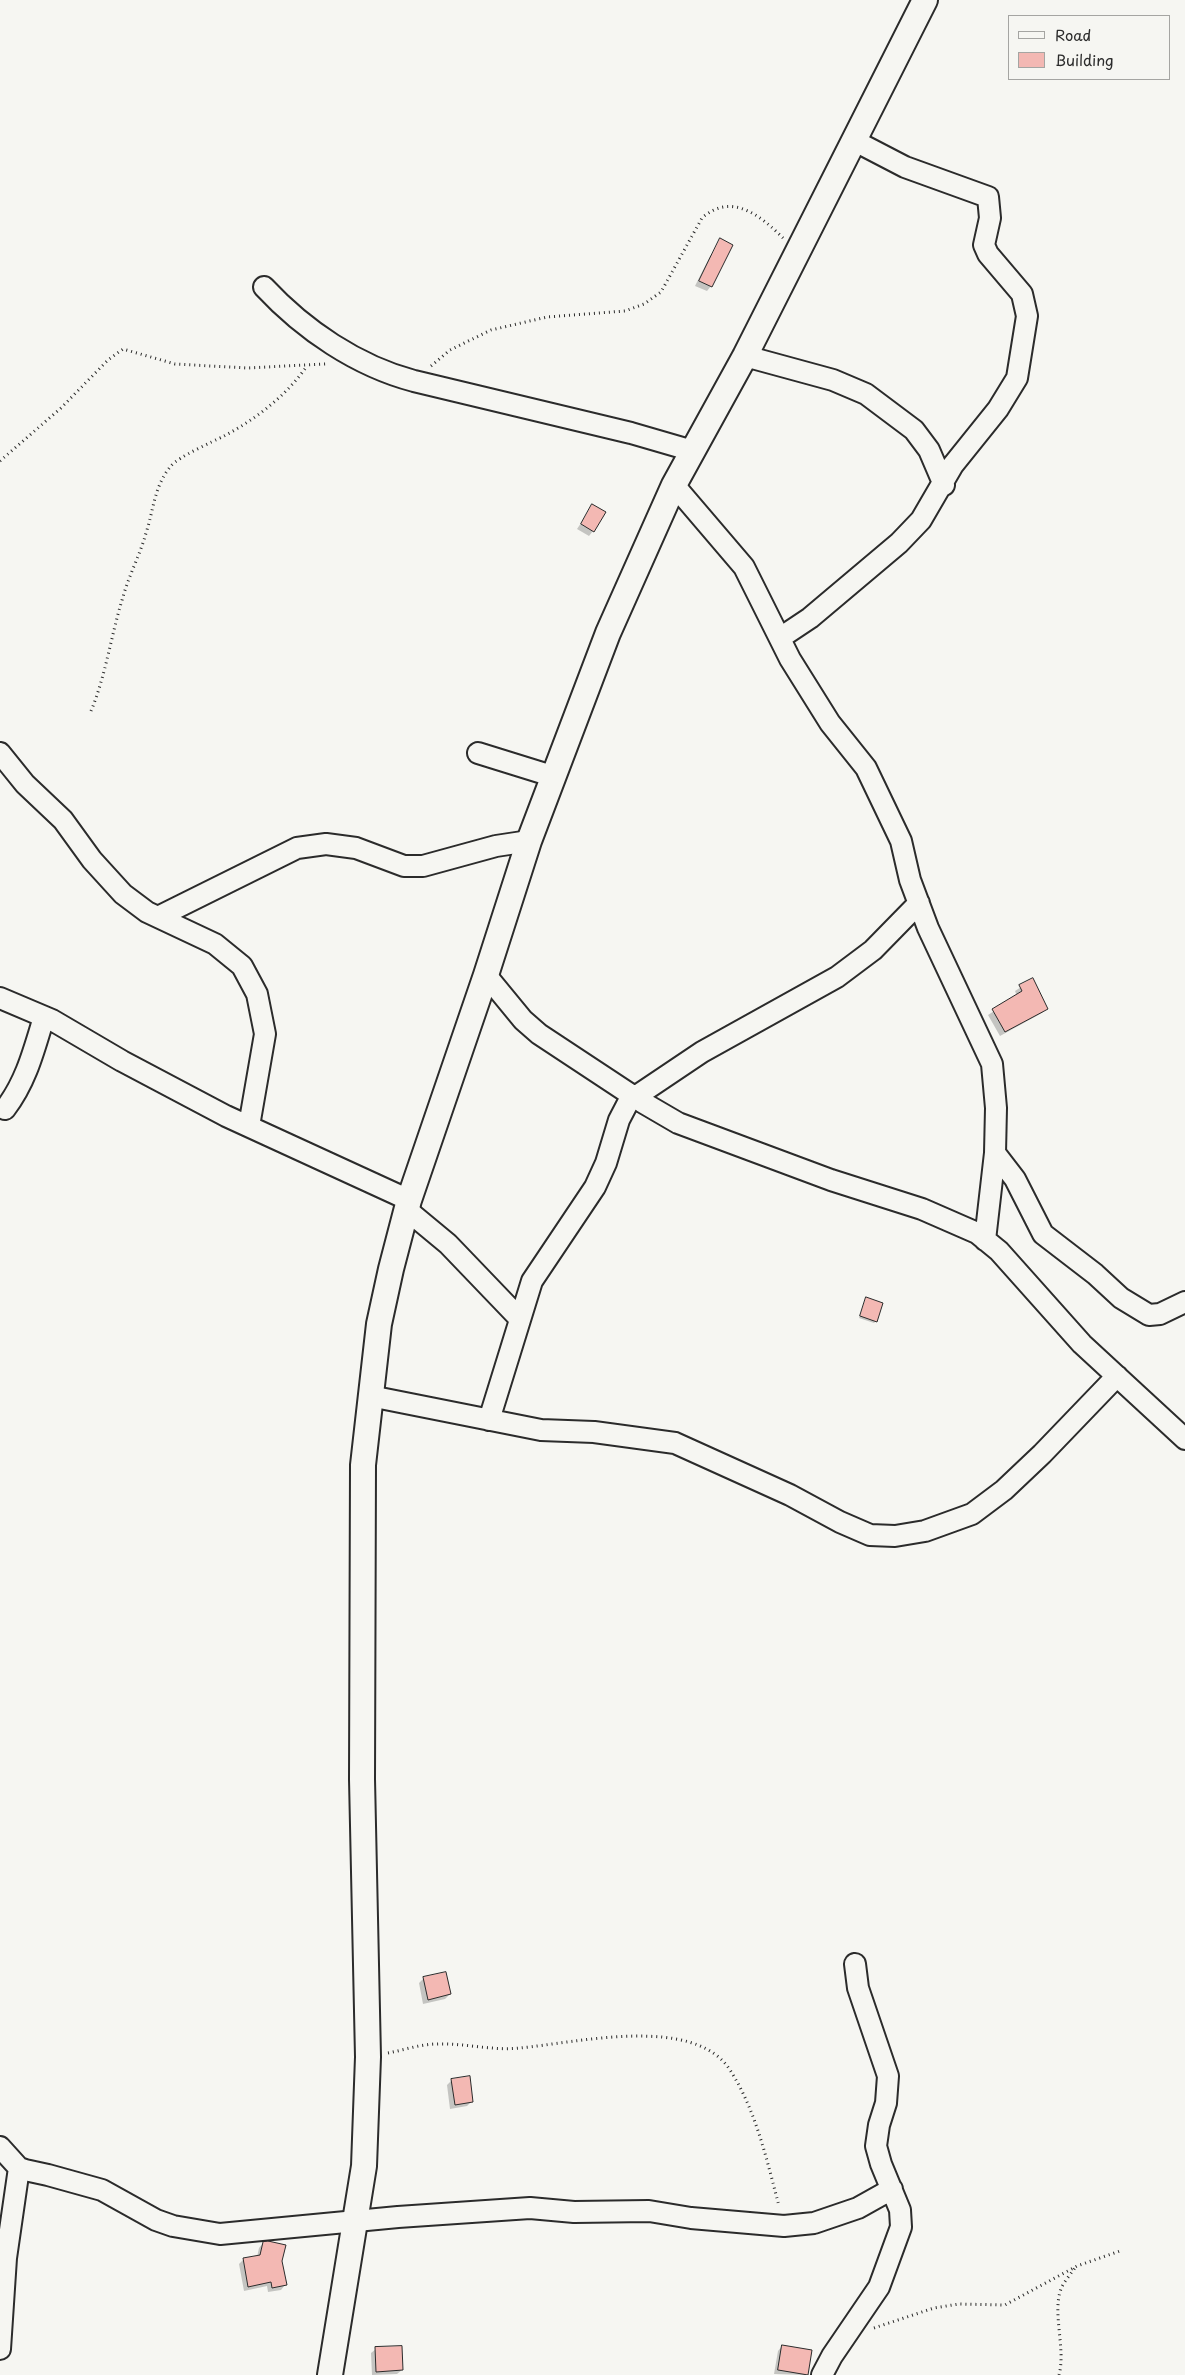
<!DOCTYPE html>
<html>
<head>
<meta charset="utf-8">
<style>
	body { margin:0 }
	#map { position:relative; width:1185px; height:2375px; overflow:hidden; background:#f6f6f2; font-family:"Playpen Sans",sans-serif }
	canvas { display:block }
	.legend { position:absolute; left:1008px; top:15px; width:162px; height:65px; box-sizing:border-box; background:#f6f6f2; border:1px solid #a5a5a2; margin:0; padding:6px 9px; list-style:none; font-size:15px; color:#2b2b2b }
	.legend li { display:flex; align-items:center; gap:10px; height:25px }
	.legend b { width:25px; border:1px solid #a5a5a2 }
</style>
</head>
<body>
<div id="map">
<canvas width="1185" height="2375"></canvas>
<ul class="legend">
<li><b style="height:6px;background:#f6f6f2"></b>Road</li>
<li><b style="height:14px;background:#f3b8b3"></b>Building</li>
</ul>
</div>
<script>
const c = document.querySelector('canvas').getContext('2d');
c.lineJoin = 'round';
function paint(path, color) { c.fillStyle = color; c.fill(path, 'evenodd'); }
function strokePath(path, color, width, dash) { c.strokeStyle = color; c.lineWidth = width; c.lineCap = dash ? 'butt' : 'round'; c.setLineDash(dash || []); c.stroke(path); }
const shadow = new Path2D(`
	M715 251 711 286 707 291 695 286 710 256Z
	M593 505V531L589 536 577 529Z
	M1032 980 1047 1008 1042 1013 1000 1036 988 1015 1017 996 1015 991Z
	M866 1299 876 1321 874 1323 859 1318Z
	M424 1978 450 1994 445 1999 423 2004 419 1983Z
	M452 2080 472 2101 467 2106 450 2109 447 2085Z
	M263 2243 281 2261 285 2285 281 2290 268 2292 267 2286 244 2291 239 2264 243 2260 257 2257 259 2248Z
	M782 2346 806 2374V2375L774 2374 778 2351Z
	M376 2349 402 2370 397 2374 372 2375 371 2353Z`);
const building = new Path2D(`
	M720 238 733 245 712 287 699 281Z
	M592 504 606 512 594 532 581 524Z
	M1033 978 1048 1009 1005 1032 992 1009 1022 991 1019 985Z
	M866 1297 883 1303 877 1322 860 1316Z
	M446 1972 451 1994 428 2000 423 1977Z
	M470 2076 473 2102 455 2105 451 2079Z
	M268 2241 286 2245 282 2261 287 2285 272 2288 271 2282 248 2287 243 2258 260 2255 263 2242Z
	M782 2345 812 2350 808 2375 778 2370Z
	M402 2346 403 2370 376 2372 375 2347Z`);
const path = new Path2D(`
	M431 366 450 350 491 330 547 317 625 311 644 304 661 292 702 218C731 192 760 215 783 238
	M0 461 61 408 108 360 123 349 175 364 247 368 326 364
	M91 711C106 675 111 635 123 597 129 575 140 555 146 533 154 509 154 486 171 466 178 457 212 442 224 436 256 419 286 396 307 366
	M388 2053C404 2050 421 2044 437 2044 465 2043 492 2051 520 2048 575 2043 694 2014 730 2070 756 2110 767 2161 779 2206
	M874 2328 934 2308 959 2304 1005 2305 1077 2266 1120 2251
	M1059 2375C1066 2349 1052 2313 1061 2289 1064 2281 1072 2273 1076 2266`);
const minor = new Path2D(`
	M264 287C304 330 357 366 414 381L631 433 693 451
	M745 356 833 380 866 394 914 430 929 450 944 485
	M674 485 744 567 790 659 830 723 866 768 901 841 910 880 928 928 992 1064 996 1108 995 1153 985 1240
	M780 638 810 618 899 543 921 520 953 465 998 409 1017 378 1027 316 1022 294 988 254 984 245 990 218 988 197 905 167 853 140
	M0 753 25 784 63 820 92 860 123 894 147 912 215 944 242 966 257 994 265 1034 249 1126
	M478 753 552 776
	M158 917 297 848 326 844 356 848 404 866H423L496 846 529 841
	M486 975 523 1020 539 1034 642 1102 678 1123 831 1180 922 1209 977 1233 999 1251 1082 1344 1185 1439
	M0 998 52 1020 122 1061 226 1116 409 1200
	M635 1097 702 1052 837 977 873 950 919 903
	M5 1109C26 1082 34 1050 44 1017
	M995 1153 1015 1179 1043 1234 1095 1274 1121 1298 1149 1315 1160 1314 1185 1302
	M407 1210 448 1244 519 1318
	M370 1396 541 1430 594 1432 675 1443 790 1495 840 1522 870 1535 895 1536 925 1531 972 1514 1004 1490 1042 1454 1117 1376
	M489 1420 532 1281 595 1187 606 1163 619 1120 632 1095
	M0 2147 19 2168 25 2170 48 2175 102 2190 156 2220 173 2226 220 2234 398 2217 530 2208 574 2212 649 2211 691 2218 784 2226 814 2223 858 2208 892 2189
	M0 2349 6 2258 19 2168
	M822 2375 832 2356 879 2287 901 2227 900 2210 881 2164 876 2146 879 2125 886 2103 888 2076 858 1988 855 1964`);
const tertiary = new Path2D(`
	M330 2375 364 2166 368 2057 362 1779 363 1465 379 1324 391 1269 409 1200 486 975 529 841 608 633 674 485 745 356 925 0`);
paint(shadow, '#0003');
paint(building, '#f3b8b3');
strokePath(building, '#2b2b2b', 1);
strokePath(minor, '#2b2b2b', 24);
strokePath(tertiary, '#2b2b2b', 28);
strokePath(path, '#2b2b2b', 3, [1, 4]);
strokePath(minor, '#f6f6f2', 20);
strokePath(tertiary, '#f6f6f2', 24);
</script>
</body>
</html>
